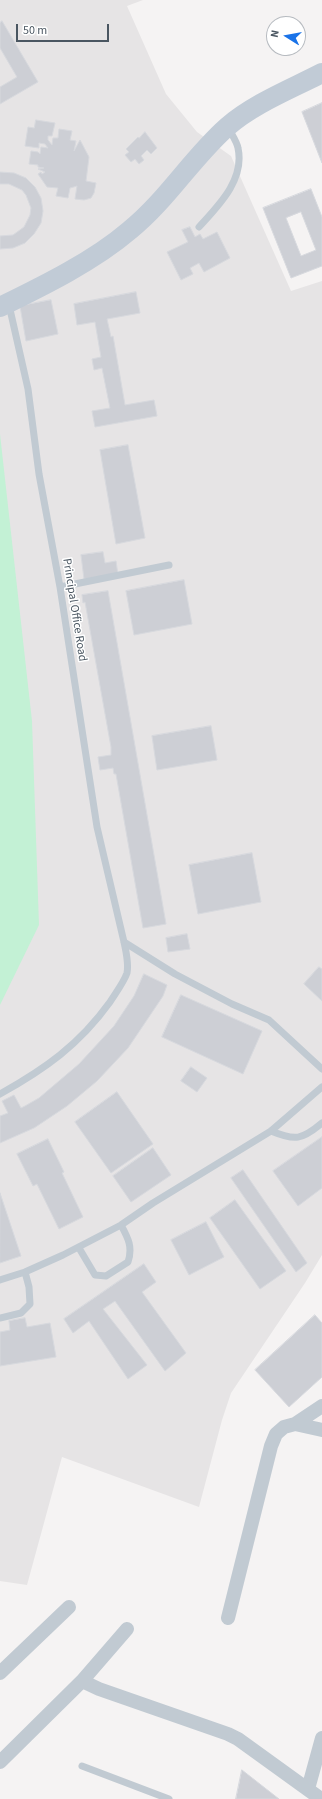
<!DOCTYPE html>
<html>
<head>
<meta charset="utf-8">
<style>
	body { margin:0 }
	#map { position:relative; width:322px; height:1799px; overflow:hidden; background:#f5f3f3; font-family:"Source Sans 3",sans-serif }
	canvas { display:block }
	.north { position:absolute; left:266px; top:16px; width:40px; height:40px; box-sizing:border-box; background:#fff; border:1px solid #b7bbc0; border-radius:50%; rotate:281deg; font-size:11px; font-weight:700; line-height:16px; text-align:center; color:#4a5661 }
	.north::after { content:''; display:block; margin:auto; width:14px; height:18px; background:#1a73e8; clip-path:polygon(50% 0,100% 100%,50% 72%,0 100%) }
	.scale { position:absolute; left:16px; top:24px; width:93px; height:18px; box-sizing:border-box; border:2px solid #4a5661; border-top:0; padding-left:5px; font-size:12px; line-height:14px; white-space:nowrap; color:#4a5661; -webkit-text-stroke:3px #fff; paint-order:stroke }
</style>
</head>
<body>
<div id="map">
<canvas width="322" height="1799"></canvas>
<div class="north">N</div>
<div class="scale">50 m</div>
</div>
<script>
const c = document.querySelector('canvas').getContext('2d');
c.lineJoin = 'round';
function paint(path, color) { c.fillStyle = color; c.fill(path, 'evenodd'); }
function strokePath(path, color, width, dash) { c.strokeStyle = color; c.lineWidth = width; c.lineCap = dash ? 'butt' : 'round'; c.setLineDash(dash || []); c.stroke(path); }
function write(font, color, halo, rows, align = 'center') {
  c.font = font + ' "Source Sans 3",sans-serif'; c.lineWidth = 3; c.setLineDash([]); c.textBaseline = 'middle'; c.strokeStyle = halo; c.fillStyle = color; for (const [text, x, y, turn = 0] of rows) {
    c.save(); c.translate(x, y); c.rotate((+turn || 0) * Math.PI / 180); c.textAlign = isNaN(turn) ? turn : align; if (halo) c.strokeText(text, 0, 0); c.fillText(text, 0, 0); c.restore();
  }
}
const education = new Path2D(`
	M0 0H143L127 6 166 94 197 132 231 156 291 291 322 281V1255L305 1283 231 1393 222 1420 199 1507 62 1457 27 1585 0 1581Z`);
const green = new Path2D(`
	M0 434 32 721 39 925 0 1005Z`);
const building = new Path2D(`
	M2 21 38 82 0 104V87L17 77 0 48V23Z
	M322 103V163L302 112Z
	M36 120 55 123 52 136H48V140L52 145 53 138H58L59 129 72 131 70 140 76 141 74 151 80 140 89 157 86 181 96 183 94 193 91 198 84 200 75 199 77 186 70 188 68 198 56 196 58 188 47 187 38 174 41 172 42 174 45 172 38 169 44 168 38 167V165L29 164 31 151 38 152 40 154 41 147 48 148 45 144 39 143V148L25 146 28 127 34 128Z
	M145 132 157 148 151 154 147 150 141 156 144 160 139 164 135 159 131 162 125 155 129 152 126 149 138 137 139 138Z
	M0 172 14 173 26 178 35 187 41 198 43 211 41 223 34 234 25 243 13 248 0 249V236L13 235 24 227 30 215 31 208 26 195 22 190 9 184H0Z
	M311 189 322 217V266L291 278 263 208ZM301 212 316 250 301 256 286 218Z
	M190 227 195 237 200 234 203 239 217 232 230 258 204 272 199 263 190 268 193 274 181 280 167 252 188 242 182 230Z
	M136 292 140 313 107 319 111 337 113 336 125 405 154 400 157 416 95 427 92 411 110 408 102 368 94 370 92 359 101 357 95 322 77 325 74 304Z
	M51 300 58 334 26 341 20 306Z
	M128 445 145 538 116 544 100 450Z
	M103 552 105 563 116 561 118 575 84 579 81 555Z
	M184 580 192 624 134 635 126 591Z
	M108 591 166 924 143 928 116 774H114L113 768 100 770 98 757 111 755V747L85 602 83 603 82 595Z
	M211 726 217 760 157 770 152 736Z
	M252 853 261 902 198 914 189 865Z
	M187 934 190 949 168 952 166 938Z
	M319 967 322 969V1001L304 984Z
	M144 974 167 985 163 996 128 1048 97 1081 67 1106 34 1128 0 1143V1116L8 1113 2 1101 14 1095 21 1108 25 1106 39 1098 79 1064 114 1026 134 996Z
	M181 995 262 1031 243 1074 162 1037Z
	M191 1067 207 1078 197 1092 181 1081Z
	M117 1092 153 1144 111 1173 75 1122Z
	M322 1137V1188L298 1206 273 1171Z
	M48 1139 64 1172 62 1173 83 1217 59 1229 37 1184 33 1186 17 1154Z
	M153 1148 171 1175 131 1202 113 1176Z
	M243 1170 307 1263 296 1272 231 1178Z
	M0 1193 21 1256 0 1263Z
	M235 1200 286 1271 260 1289 210 1218Z
	M206 1222 224 1257 189 1275 171 1240Z
	M144 1264 156 1282 142 1292 186 1353 165 1371 115 1301 103 1309 147 1365 128 1379 89 1321 73 1333 64 1319Z
	M315 1315 322 1323V1377L289 1407 255 1370Z
	M25 1318 27 1327 50 1323 56 1357 0 1366V1332L10 1330 9 1321Z
	M242 1770 279 1799H236Z`);
const lane = new Path2D(`
	M199 227C218 206 245 180 238 148 237 142 232 135 229 129
	M60 587 169 565
	M124 942 175 974 232 1004 269 1020 322 1069
	M0 1094C45 1069 79 1045 110 1002 115 994 124 982 127 973 129 963 126 952 124 942L97 827 60 587 39 474 28 389 9 305
	M271 1131C295 1141 302 1140 322 1123
	M79 1248 95 1275 106 1276 128 1262C133 1247 128 1238 121 1225
	M0 1280 25 1272 63 1255 121 1225 153 1203 271 1131 322 1087
	M0 1318 21 1313 30 1304 29 1287 25 1272
	M82 1766 169 1799`);
const street = new Path2D(`
	M295 1424 322 1430
	M228 1618 271 1446 276 1434 284 1427 295 1424 322 1406
	M0 1673 69 1607
	M82 1681 127 1629
	M0 1762 82 1681 99 1689 228 1734 238 1739 321 1799
	M308 1789 322 1738`);
const secondary = new Path2D(`
	M0 307C43 286 94 261 130 230 167 200 192 158 227 127 253 104 291 89 322 73`);
const streetNames = [
	["Principal Office Road",74,610,81]
];
paint(education, '#e6e4e5');
paint(green, '#c3f1d5');
paint(building, '#cdcfd5');
strokePath(building, '#d7d9de', 1);
strokePath(lane, '#c1cad2', 7);
strokePath(street, '#c1cad2', 14);
strokePath(secondary, '#c1cbd6', 20);
write('12px', '#4a5661', '#fff', streetNames);
</script>
</body>
</html>
